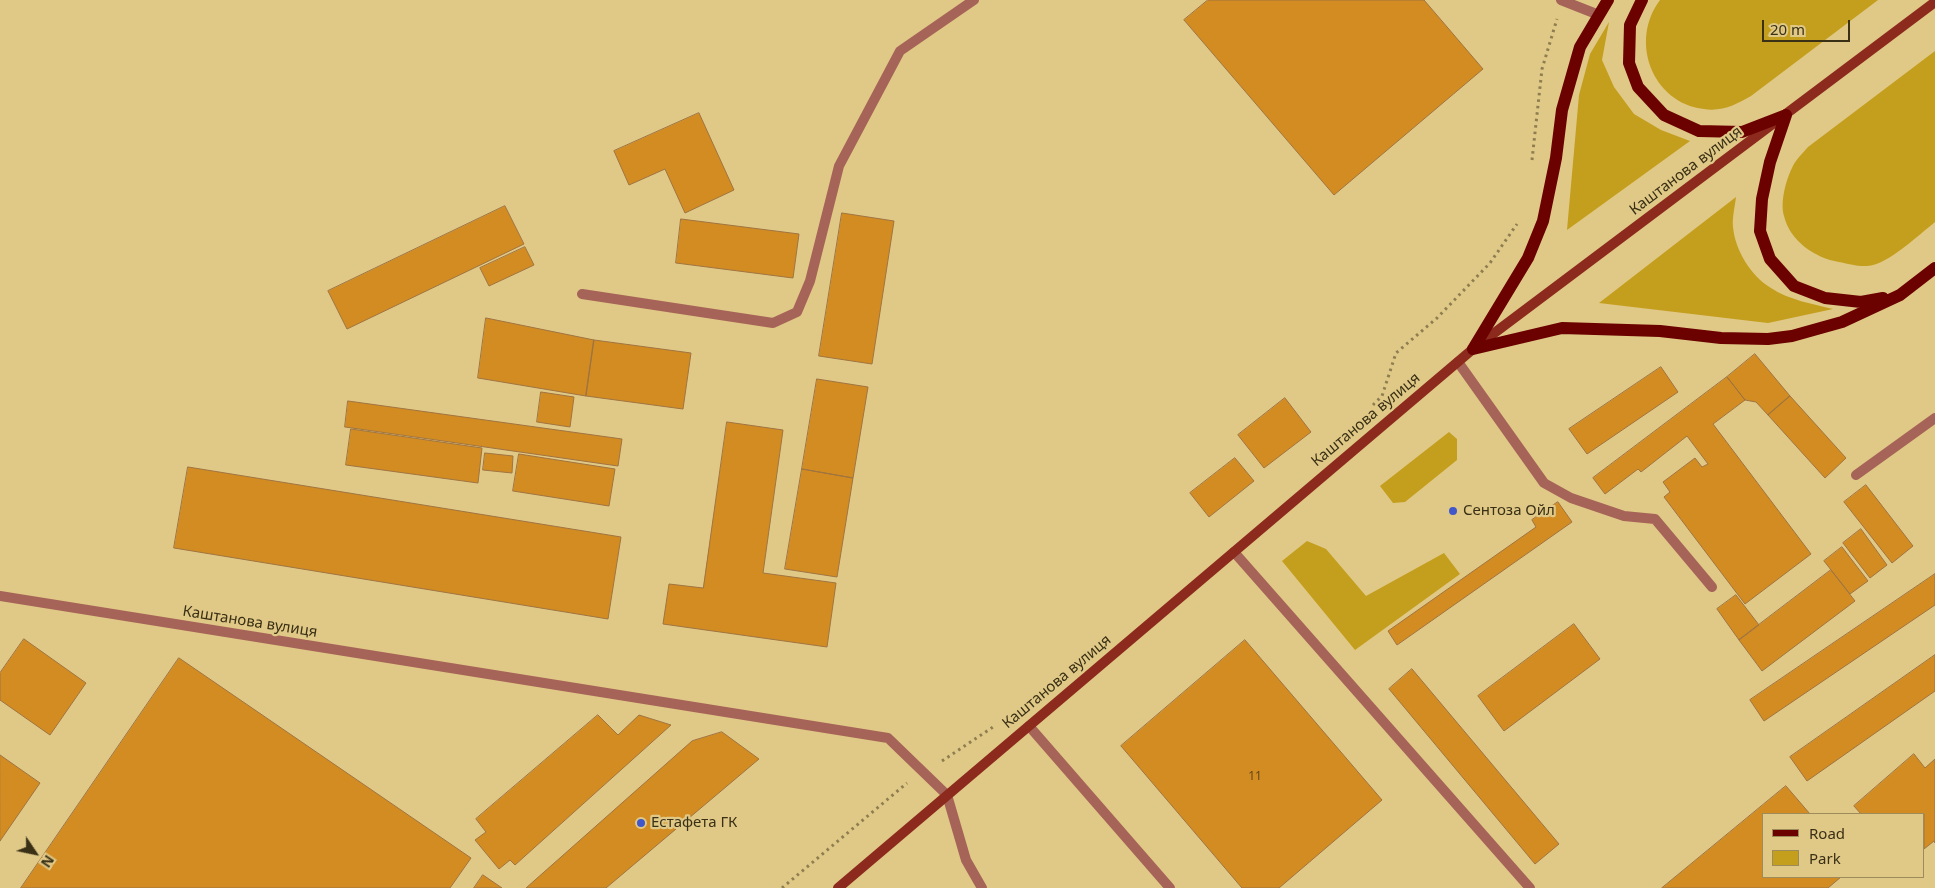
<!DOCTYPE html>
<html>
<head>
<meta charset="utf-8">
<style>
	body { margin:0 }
	#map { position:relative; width:1935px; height:888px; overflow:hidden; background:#e0c887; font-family:"Noto Sans",sans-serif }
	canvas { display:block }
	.legend { position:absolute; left:1762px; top:813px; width:162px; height:65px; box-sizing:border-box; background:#e0c887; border:1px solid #9d8b59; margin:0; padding:6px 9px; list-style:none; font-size:15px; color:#393015 }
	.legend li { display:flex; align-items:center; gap:10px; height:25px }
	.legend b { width:25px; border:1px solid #9d8b59 }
	.north { position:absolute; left:10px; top:828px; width:50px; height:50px; -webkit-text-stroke:4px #e0c887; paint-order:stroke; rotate:124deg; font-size:14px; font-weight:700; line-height:20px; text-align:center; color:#393015 }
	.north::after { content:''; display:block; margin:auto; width:18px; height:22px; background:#393015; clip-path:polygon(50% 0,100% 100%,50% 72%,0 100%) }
	.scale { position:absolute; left:1762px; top:20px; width:88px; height:22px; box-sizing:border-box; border:2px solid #393015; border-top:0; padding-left:6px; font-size:15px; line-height:18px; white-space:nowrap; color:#393015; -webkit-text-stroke:4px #e0c887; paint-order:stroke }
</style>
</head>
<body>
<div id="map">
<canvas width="1935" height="888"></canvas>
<ul class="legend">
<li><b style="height:6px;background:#6b0200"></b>Road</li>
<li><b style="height:14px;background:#c49e1d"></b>Park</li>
</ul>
<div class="north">N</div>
<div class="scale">20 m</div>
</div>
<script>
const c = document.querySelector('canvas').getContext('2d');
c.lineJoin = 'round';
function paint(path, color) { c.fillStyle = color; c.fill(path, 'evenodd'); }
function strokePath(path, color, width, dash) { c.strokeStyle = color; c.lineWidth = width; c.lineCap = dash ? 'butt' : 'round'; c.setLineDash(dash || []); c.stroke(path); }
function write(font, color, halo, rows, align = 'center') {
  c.font = font + ' "Noto Sans",sans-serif'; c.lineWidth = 4.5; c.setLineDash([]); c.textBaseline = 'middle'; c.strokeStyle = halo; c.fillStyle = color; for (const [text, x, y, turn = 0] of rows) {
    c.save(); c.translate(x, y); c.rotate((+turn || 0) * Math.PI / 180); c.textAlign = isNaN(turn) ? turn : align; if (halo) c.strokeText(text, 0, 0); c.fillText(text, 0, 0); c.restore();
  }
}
const green = new Path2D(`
	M1660 0H1878L1751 96C1737 104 1722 112 1704 109 1652 103 1629 41 1660 0Z
	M1609 22 1602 60 1614 87 1634 114 1661 130 1690 141 1567 230 1579 95 1590 54Z
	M1935 51V222C1920 234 1891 261 1873 265 1863 268 1849 264 1839 262 1815 258 1790 241 1784 216 1780 202 1786 180 1792 168 1795 160 1803 153 1808 147Z
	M1736 197C1735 206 1732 218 1733 227 1735 250 1751 276 1771 288 1789 300 1813 304 1833 309L1768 323 1599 303Z
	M1449 432 1457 439V460L1405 502 1393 503 1380 486Z
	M1307 541 1326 549 1366 596 1444 553 1460 574 1355 650 1282 561Z`);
const building = new Path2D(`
	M1208 0H1424L1483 69 1334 195 1184 20Z
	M699 113 734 190 685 213 665 169 629 185 614 151Z
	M505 206 524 244 347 329 328 291Z
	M842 213 894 221 872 364 819 356Z
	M681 219 799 234 793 278 676 263Z
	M525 247 534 265 489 286 480 268Z
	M486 318 594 340 586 396 478 378Z
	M594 340 691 353 683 409 586 396Z
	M1755 354 1790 396 1768 415 1756 402 1745 400 1727 377Z
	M1661 367 1678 392 1587 454 1569 429Z
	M1727 377 1745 400 1713 424 1811 554 1745 604 1664 497 1670 492 1663 482 1695 458 1702 467 1708 464 1687 436 1641 472 1638 469 1605 494 1593 478Z
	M817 379 868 387 853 478 802 469Z
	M541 392 574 397 570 427 537 422Z
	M1790 396 1846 458 1825 478 1768 415Z
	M1285 398 1311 432 1264 468 1238 435Z
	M348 401 622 439 618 466 345 427Z
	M727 422 783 430 763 573 836 583 827 647 663 624 669 584 703 588Z
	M351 429 482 448 478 483 346 465Z
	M485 453 513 456 512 473 483 470Z
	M519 454 615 469 609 506 513 491Z
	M1235 458 1254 481 1209 517 1190 493Z
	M188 467 621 537 608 619 174 548Z
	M802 469 853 478 837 577 785 569Z
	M1866 485 1913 546 1892 563 1844 502Z
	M1558 502 1572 522 1397 645 1388 631 1536 527 1532 520Z
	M1861 529 1887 565 1870 578 1843 543Z
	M1842 547 1868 581 1850 594 1824 561Z
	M1831 570 1855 601 1762 671 1739 640Z
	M1935 574V605L1764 721 1750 700Z
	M1736 595 1759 625 1739 640 1717 609Z
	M1574 624 1600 659 1504 731 1478 696Z
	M24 639 86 683 50 735 0 700V673Z
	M1245 640 1382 800 1279 888H1242L1121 746Z
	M1935 655V691L1807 781 1790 757Z
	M179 658 471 858 450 888H21Z
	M1412 669 1559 844 1535 864 1389 689Z
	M598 715 618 735 639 715 671 725 515 865 510 860 499 869 475 840 486 832 476 819Z
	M722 732 759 759 606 888H526L692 741Z
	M1914 754 1925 768 1935 759V843L1934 841 1924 849V814H1861L1854 806Z
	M0 755 40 783 0 841Z
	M1786 786 1810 814H1764V877H1841L1828 888H1662Z
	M483 875 502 888H474Z`);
const path = new Path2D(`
	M1532 160 1542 69 1557 19
	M1373 405 1382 396 1396 353 1437 318 1490 263 1517 224
	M942 761 993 727
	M782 888 907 783`);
const lane = new Path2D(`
	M1561 0 1599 15
	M582 294 773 323 797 312 810 281 839 166 900 51 974 0
	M1458 362 1544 483 1571 498 1624 516 1655 519 1712 587
	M1856 475 1935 418
	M1234 552 1530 888
	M0 596 888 738 947 795 966 860 982 888
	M1029 726 1170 888`);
const secondary = new Path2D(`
	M838 888 1473 349 1935 2`);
const primary = new Path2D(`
	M1642 0 1630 25 1629 63 1638 87 1664 115 1699 131 1742 132 1786 115
	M1786 115 1770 162 1762 199 1760 231 1770 259 1794 286 1825 298 1861 302 1883 298
	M1473 349 1562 328 1660 331 1721 338 1768 339 1792 336 1842 322 1900 295 1935 268
	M1473 349 1528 258 1543 221 1556 158 1562 110 1580 47 1608 0`);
const markers = [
	[1453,511,5,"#4056c9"],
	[641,823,5,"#4056c9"]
];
const numberNames = [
	["11",1255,777]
];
const streetNames = [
	["Каштанова вулиця",1686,171,-37],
	["Каштанова вулиця",1366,420,-40],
	["Каштанова вулиця",250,622,9],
	["Каштанова вулиця",1057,682,-40]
];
const poiNames = [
	["Сентоза Ойл",1463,511],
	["Естафета ГК",651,823]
];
paint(green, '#c49e1d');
paint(building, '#d38c22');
strokePath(building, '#9f7440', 1);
strokePath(path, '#8e7e4f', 3, [2.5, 4]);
strokePath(lane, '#a66357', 10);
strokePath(secondary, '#8c2a1d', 10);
strokePath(primary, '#6b0200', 12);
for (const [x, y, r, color] of markers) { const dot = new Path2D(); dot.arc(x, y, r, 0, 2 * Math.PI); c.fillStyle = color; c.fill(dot); strokePath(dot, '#e0c887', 2); }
write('12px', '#604718', null, numberNames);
write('15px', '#393015', '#e0c887', streetNames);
write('15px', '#393015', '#e0c887', poiNames, 'left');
</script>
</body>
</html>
